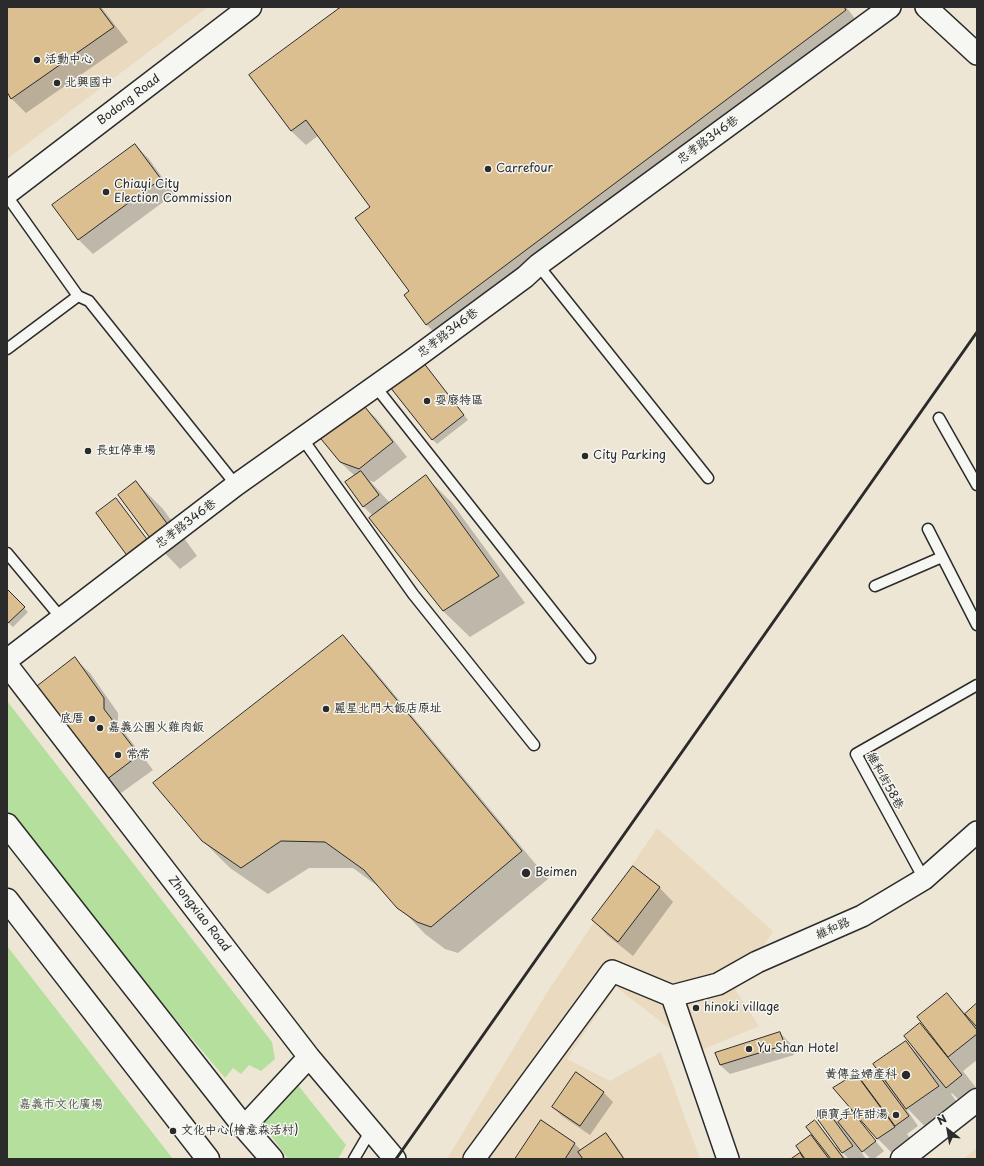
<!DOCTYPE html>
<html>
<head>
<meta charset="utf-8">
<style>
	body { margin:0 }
	#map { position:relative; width:984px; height:1166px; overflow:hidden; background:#eee6d5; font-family:"Playpen Sans",sans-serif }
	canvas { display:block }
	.frame { position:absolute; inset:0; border:8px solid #2b2b2b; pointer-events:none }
	.north { position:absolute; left:928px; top:1110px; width:40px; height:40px; -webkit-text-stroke:3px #f6f6f2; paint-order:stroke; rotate:329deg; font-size:11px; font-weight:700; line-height:16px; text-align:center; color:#2b2b2b }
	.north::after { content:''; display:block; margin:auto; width:14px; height:18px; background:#2b2b2b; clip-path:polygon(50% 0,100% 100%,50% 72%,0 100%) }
</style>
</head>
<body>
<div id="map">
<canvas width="984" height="1166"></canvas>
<div class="frame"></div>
<div class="north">N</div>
</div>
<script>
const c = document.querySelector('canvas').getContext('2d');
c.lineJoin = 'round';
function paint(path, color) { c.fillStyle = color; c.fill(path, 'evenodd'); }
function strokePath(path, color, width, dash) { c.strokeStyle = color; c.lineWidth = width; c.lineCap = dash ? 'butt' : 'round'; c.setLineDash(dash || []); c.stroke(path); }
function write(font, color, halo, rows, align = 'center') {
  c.font = font + ' "Playpen Sans","LXGW WenKai TC",sans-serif'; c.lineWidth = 3; c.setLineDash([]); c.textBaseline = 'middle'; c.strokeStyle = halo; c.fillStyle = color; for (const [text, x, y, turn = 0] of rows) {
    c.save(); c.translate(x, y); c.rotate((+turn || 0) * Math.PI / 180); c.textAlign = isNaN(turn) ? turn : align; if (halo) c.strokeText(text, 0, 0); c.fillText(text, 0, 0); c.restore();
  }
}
const built = new Path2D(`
	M7 7H208L7 159Z
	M657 828 773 931 736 991 759 1026 699 1051 616 987 567 1059 610 1081 661 1052 700 1159H447L548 991Z
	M977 1148V1159H963Z`);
const green = new Path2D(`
	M7 701 272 1042 275 1059 261 1071 249 1065 241 1074 233 1068 225 1078 87 914 7 813Z
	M7 946 173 1159H7Z
	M297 1084 346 1145 338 1159H288L262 1123Z`);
const shadow = new Path2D(`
	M7 7H101L128 42 26 113 12 99 7 91Z
	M343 7H846L860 25 441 339 426 324 372 207 319 135 306 145 291 131 250 75Z
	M135 145 149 159 174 194 93 254 79 240 53 205Z
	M427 368 468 420 437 444 432 439Z
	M361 404 376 418 407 457 374 482 370 481 390 503 426 477 452 503 525 603 470 637 443 611 373 516 364 507 346 483 355 476 340 462Z
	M136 482 163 509 197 556 180 569 154 542Z
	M7 590 28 612 13 627 7 622Z
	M343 637 369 664 548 879 458 953 445 949 425 934 383 890 353 868H309L268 894 230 868 202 840Z
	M75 659 90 673 118 713V724L153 770 121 793 107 779Z
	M659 887 673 902 633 956 607 935 593 920Z
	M947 994 966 1014 977 1005V1060L963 1071 977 1089V1111L973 1114 952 1093 951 1094 965 1113 934 1136 908 1109 907 1110 918 1126 907 1134 921 1154 898 1159 878 1139 835 1088 856 1075 862 1081 875 1071 885 1081 906 1042 916 1052 917 1051 920 1024 929 1034 931 1033Z
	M780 1033 790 1043 794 1055 730 1074 720 1065Z
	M577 1073 604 1093 613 1102 590 1135 562 1116 553 1107Z
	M826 1110 839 1123 852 1113 884 1151 874 1159H871L861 1149 860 1150 866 1159H849L842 1152H840L846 1159H806L811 1136 818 1143 819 1142 815 1122 824 1131 836 1147 838 1146Z
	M541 1122 575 1144 582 1151 606 1134 615 1144 625 1159H516Z`);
const building = new Path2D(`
	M7 7H99L114 27 11 99 7 92Z
	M341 7H844L846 10 426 325 404 295 409 291 355 218 370 207 306 120 291 131 249 75Z
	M135 144 161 179 78 240 52 205Z
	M423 362 464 415 432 440 390 387Z
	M361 402 393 442 359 469 340 462 317 434Z
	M361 471 379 495 363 507 345 482Z
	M426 475 499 576 443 611 369 518Z
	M136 481 171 529 153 542 118 495Z
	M116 498 152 546 131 561 96 513Z
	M7 589 25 607 8 623 7 622Z
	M343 635 522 851 431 927 417 922 397 908 364 870 325 842 281 841 241 868 202 841 153 783Z
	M75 657 104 698V709L139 755 106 780 35 688Z
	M633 866 660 887 618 942 592 920Z
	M947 993 977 1030V1034L948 1057 917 1017Z
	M977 1003V1027L965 1014Z
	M920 1023 962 1075 946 1088 904 1036Z
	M780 1032 785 1045 720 1065 715 1053Z
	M906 1041 939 1086 906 1109 873 1064Z
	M875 1070 909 1116 895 1126 861 1080Z
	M576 1072 604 1092 580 1126 552 1107Z
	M856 1074 895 1127 877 1139 833 1088Z
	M826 1109 853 1146 842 1153 816 1117Z
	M852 1111 876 1141 862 1152 838 1122Z
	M541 1120 575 1143 565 1159H515Z
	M815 1120 844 1159H831L806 1127Z
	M606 1133 624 1159H583L578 1152Z
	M811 1135 829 1159H805L796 1146Z
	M800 1153 804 1159H791Z`);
const lane = new Path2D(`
	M7 196 78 296 89 301 236 485
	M538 265 708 478
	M7 349 78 296
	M375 386 590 658
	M939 418 977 485
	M302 438 413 594 534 745
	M928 529 977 625
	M7 553 62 619
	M875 586 942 557
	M924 879 856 754 977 685
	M354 1159 371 1130`);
const street = new Path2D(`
	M926 7 977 54
	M7 660 236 485 411 361 525 277 538 265 890 7
	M7 665 309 1057 395 1159
	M672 996 718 984 757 962 862 916 924 879 977 832
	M244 1127 309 1057
	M474 1159 612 971 672 996 728 1159`);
const secondary = new Path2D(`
	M7 193 250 7
	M7 825 244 1127 272 1159
	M7 900 208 1159
	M902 1159 977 1100`);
const rail = new Path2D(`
	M396 1159 977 332`);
const markers = [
	[37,60,4,"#2b2b2b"],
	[57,83,4,"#2b2b2b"],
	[488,169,4,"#2b2b2b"],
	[106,192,4,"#2b2b2b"],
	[427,401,4,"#2b2b2b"],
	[88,451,4,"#2b2b2b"],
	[585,456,4,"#2b2b2b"],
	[326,709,4,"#2b2b2b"],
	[92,719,4,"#2b2b2b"],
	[100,728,4,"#2b2b2b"],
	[118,755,4,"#2b2b2b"],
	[526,873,5,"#2b2b2b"],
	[696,1008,4,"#2b2b2b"],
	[749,1049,4,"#2b2b2b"],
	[906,1075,5,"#2b2b2b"],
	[896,1115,4,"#2b2b2b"],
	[173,1131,4,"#2b2b2b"]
];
const poiNames = [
	["活動中心",45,60],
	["北興國中",65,83],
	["Carrefour",496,169],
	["Chiayi City",114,185],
	["Election Commission",114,199],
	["耍廢特區",435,401],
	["長虹停車場",96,451],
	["City Parking",593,456],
	["麗星北門大飯店原址",334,709],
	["底厝",84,719,"right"],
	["嘉義公園火雞肉飯",108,728],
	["常常",126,755],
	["Beimen",535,873],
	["hinoki village",704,1008],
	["Yu Shan Hotel",757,1049],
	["黃傳益婦產科",897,1075,"right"],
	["順寶手作甜湯",888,1115,"right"],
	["文化中心(檜意森活村)",181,1131]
];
const streetNames = [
	["Bodong Road",129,100,-37],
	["忠孝路346巷",708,140,-36],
	["忠孝路346巷",448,333,-37],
	["忠孝路346巷",186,524,-37],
	["維和街58巷",885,781,61],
	["Zhongxiao Road",199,914,52],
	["維和路",833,929,-24]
];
const parkNames = [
	["嘉義市文化廣場",61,1105]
];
paint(built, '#e9dac0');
paint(green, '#b5df9c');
paint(shadow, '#0003');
paint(building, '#dcbf90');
strokePath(building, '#2b2b2b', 1);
strokePath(lane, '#2b2b2b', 13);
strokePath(street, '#2b2b2b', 24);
strokePath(secondary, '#2b2b2b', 25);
strokePath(lane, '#f6f6f2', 10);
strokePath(street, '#f6f6f2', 21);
strokePath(secondary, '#f6f6f2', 22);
strokePath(rail, '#2b2b2b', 3);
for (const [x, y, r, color] of markers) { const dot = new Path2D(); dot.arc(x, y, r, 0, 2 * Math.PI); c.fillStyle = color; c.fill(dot); strokePath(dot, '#f6f6f2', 1.5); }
write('12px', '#2b2b2b', '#f6f6f2', poiNames, 'left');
write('12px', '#2b2b2b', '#f6f6f2', streetNames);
write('12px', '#4e5847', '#f6f6f2', parkNames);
</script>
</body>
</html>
